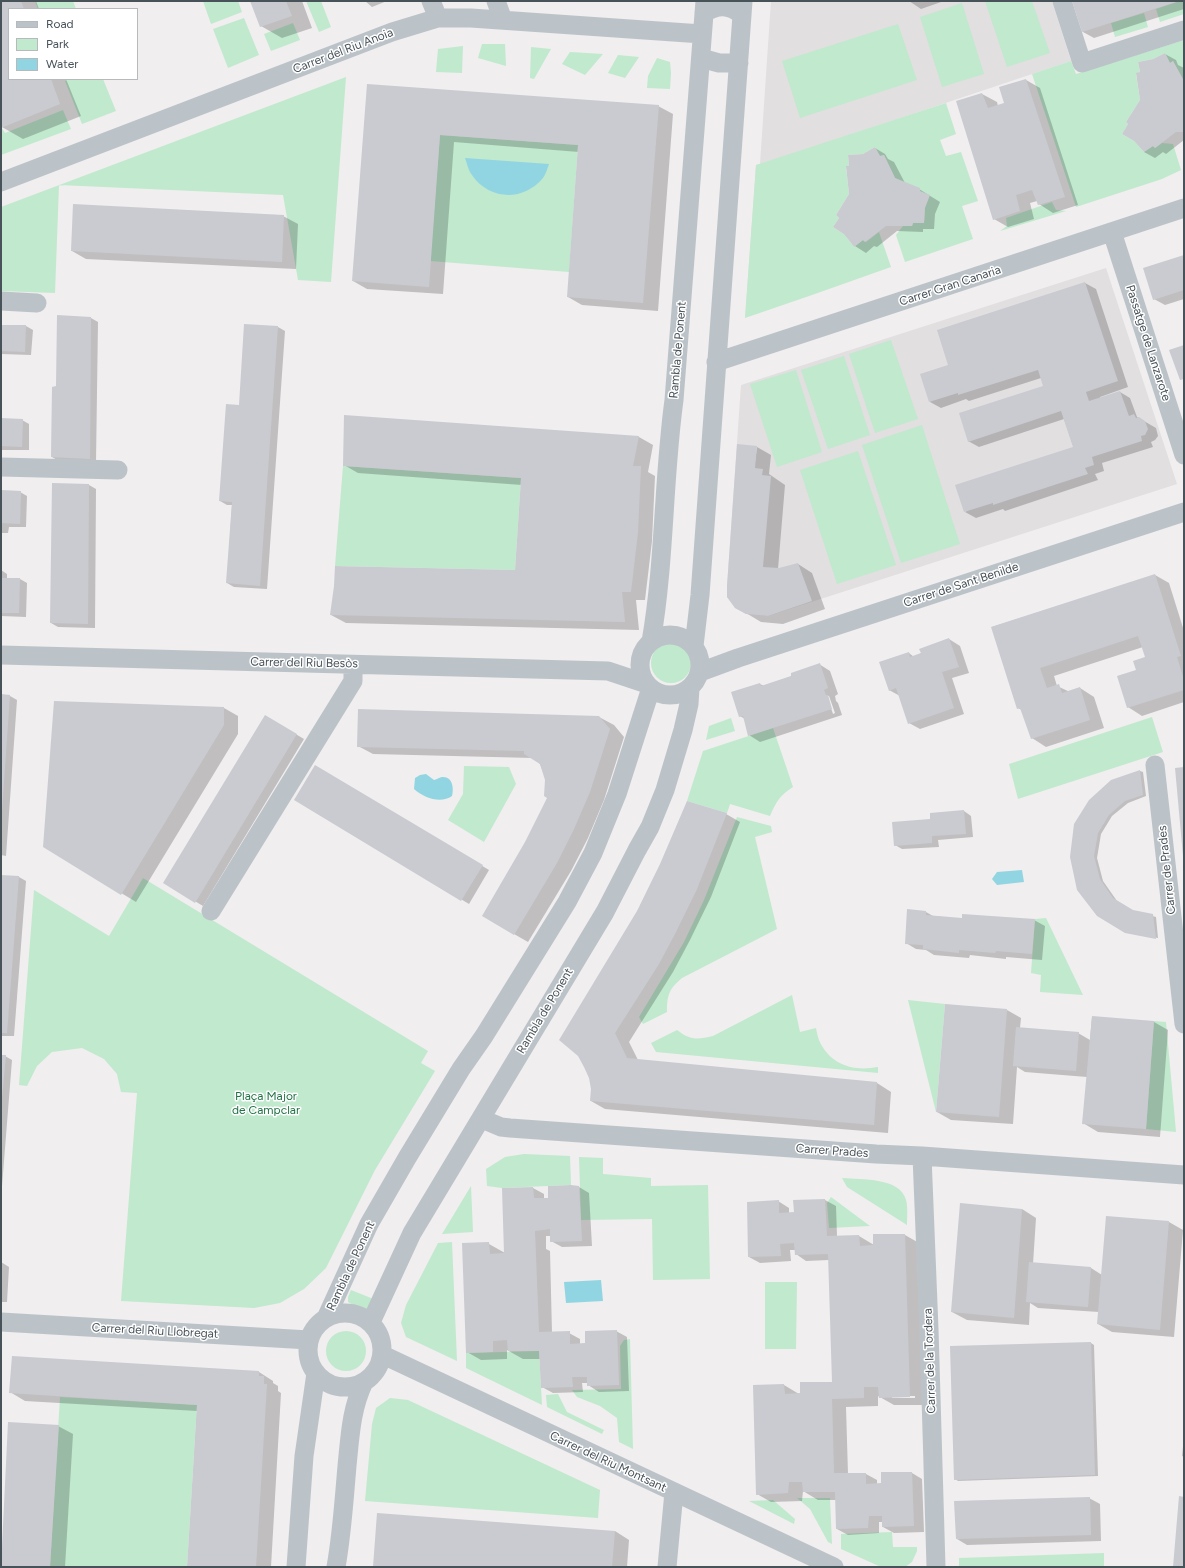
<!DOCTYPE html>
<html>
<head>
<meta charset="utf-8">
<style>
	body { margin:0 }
	#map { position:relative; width:1185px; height:1568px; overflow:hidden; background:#f0eeee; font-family:Figtree,sans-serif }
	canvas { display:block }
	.frame { position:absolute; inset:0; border:2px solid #485259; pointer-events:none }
	.legend { position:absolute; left:8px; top:8px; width:130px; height:72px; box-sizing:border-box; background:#fff; border:1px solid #b6babd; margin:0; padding:5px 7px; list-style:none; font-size:12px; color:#485259 }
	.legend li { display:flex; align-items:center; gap:8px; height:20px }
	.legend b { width:20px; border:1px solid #b6babd }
</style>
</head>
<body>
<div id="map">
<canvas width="1185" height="1568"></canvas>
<div class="frame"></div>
<ul class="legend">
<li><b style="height:5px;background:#bbc3c9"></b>Road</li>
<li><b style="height:11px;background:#c0e9ce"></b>Park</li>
<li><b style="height:11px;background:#92d5e2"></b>Water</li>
</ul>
</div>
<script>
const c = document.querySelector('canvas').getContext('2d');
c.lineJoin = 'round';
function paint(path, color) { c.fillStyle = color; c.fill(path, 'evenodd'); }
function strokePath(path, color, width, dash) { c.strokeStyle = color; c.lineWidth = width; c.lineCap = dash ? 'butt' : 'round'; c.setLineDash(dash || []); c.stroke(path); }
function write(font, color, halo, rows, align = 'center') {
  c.font = font + ' Figtree,sans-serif'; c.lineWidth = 3; c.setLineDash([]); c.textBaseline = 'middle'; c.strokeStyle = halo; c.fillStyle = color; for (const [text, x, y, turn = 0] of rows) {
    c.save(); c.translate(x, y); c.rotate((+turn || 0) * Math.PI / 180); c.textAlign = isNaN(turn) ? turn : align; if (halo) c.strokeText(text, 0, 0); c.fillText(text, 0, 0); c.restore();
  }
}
const education = new Path2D(`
	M771 1H1052L1071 61 823 144 745 318 756 165 760 164Z
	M1106 268 1177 484 768 616 746 614 735 608 727 597V586L741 385Z`);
const green = new Path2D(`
	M35 1H73L76 9H38Z
	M203 1H238L242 12 211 24Z
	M306 1H321L331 27 319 32Z
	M985 1H1032L1050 53 1007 67Z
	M1180 1H1184V14L1160 22 1156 9Z
	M962 3 984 74 942 87 920 17Z
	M1144 13 1148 27 1115 37 1111 23Z
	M244 18 259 55 228 68 213 29Z
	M293 23 300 40 271 51 264 34Z
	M898 24 917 80 800 118 782 61Z
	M1184 40V81L1173 61 1170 63 1165 53 1153 59 1138 62 1140 72 1136 74 1140 100 1126 122 1128 124 1122 134 1134 141 1144 152 1153 146 1155 148 1162 143 1173 144 1181 170 1162 179 1076 207 1032 74 1071 61 1076 74Z
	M482 44H505L506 66 478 58Z
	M463 46 462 73 436 72 438 49Z
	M531 47 551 49 534 79 530 78Z
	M570 52 603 54 585 75 562 64Z
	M618 55 639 57 625 78 608 73Z
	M657 58 670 62 671 73 670 89 647 88 648 76Z
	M346 77 331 282 298 280 283 195 59 185 55 293 1 291V207Z
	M70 79H103L116 111 82 124 65 81Z
	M946 103 956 134 940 140 946 156 961 152 978 201 962 206 973 239 905 262 896 235 903 226H912L913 223H924L925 208 920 191 895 178 884 155 880 156 875 147 863 154 848 155 849 166 846 167 849 194 836 215 839 218 833 227 845 235 854 247 863 240 866 242 879 232 891 267 812 295 745 318 756 165Z
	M63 110 71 129 1 155V127L5 133Z
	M440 135 578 145 569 272 430 261Z
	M1052 202 1056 210 1066 211 1000 231 1007 226 1006 218Z
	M891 340 918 419 875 433 849 354Z
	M844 356 870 435 828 449 801 370Z
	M796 370 822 452 777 467 750 384Z
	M922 425 960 544 901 563 862 445Z
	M858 451 896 565 837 584 800 470Z
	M343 466 521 478 515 570 335 566Z
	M651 663a20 20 0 1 1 40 0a20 20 0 1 1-40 0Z
	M1152 717 1163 752 1018 799 1009 764Z
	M731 718 735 731 706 740 709 726Z
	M773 728 793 787C780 795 776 802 770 816L730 804 727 813 687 801 703 751Z
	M464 766 509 767 516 784 484 842 448 820 463 794Z
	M737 817 771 826 772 832 755 837 777 929 682 978C669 989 667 995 667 1012L643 1024 639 1017 684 942 704 900Z
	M143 878 428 1051 421 1063 435 1071 375 1170 326 1268 304 1289 280 1303 254 1308 121 1301 137 1093 121 1092 117 1074 104 1059 82 1048 52 1052 37 1066 27 1086 19 1085 34 890 109 936Z
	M1046 918 1083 995 1040 992 1041 975 1031 973 1035 919Z
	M792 995 800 1032 816 1028C817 1034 819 1042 822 1046 835 1067 856 1071 878 1067V1073L656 1052 651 1043 677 1030C690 1040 697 1040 713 1036Z
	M908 1000 945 1004 936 1112Z
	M1154 1021 1166 1022 1176 1132 1146 1129Z
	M524 1154 570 1156 571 1185 502 1188 487 1186 486 1169 505 1157Z
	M579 1157 603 1158V1174L651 1178V1186L708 1185 710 1279 653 1280 652 1219 581 1220Z
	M842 1178C862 1180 900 1177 906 1200 908 1207 907 1217 907 1225L847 1187Z
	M471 1186 473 1232 442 1234Z
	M831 1197 870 1226 829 1228 827 1203Z
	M452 1242 457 1361 406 1337 401 1323 406 1305 438 1243Z
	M765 1282H797L796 1349H765Z
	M351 1290 376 1300 367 1310C361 1307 354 1306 348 1302V1297Z
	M326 1351a20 20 0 1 1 40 0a20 20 0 1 1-40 0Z
	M630 1339 633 1449 619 1442 617 1418 600 1406 577 1397 572 1390 621 1389 620 1346 624 1340Z
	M539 1351 542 1405 466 1368V1353Z
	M558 1394 567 1412 604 1430 602 1434 547 1407 546 1395Z
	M60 1397 197 1405 187 1567H50Z
	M390 1398 408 1400 600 1490 598 1518 365 1501 372 1424 376 1408Z
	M797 1498H830L832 1544 828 1542 810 1509Z
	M773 1500 795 1519 794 1524 749 1501Z
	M892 1532 893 1547H917V1551L912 1562 905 1567H881L841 1549V1534Z
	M1104 1553V1567H959V1558Z`);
const water = new Path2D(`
	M465 158 549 164C547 169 546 174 543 178 523 202 489 200 472 175 468 170 467 163 465 158Z
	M426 774 434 780C436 780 440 777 442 777 453 776 454 789 452 796 441 804 424 798 414 789L415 778 420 775Z
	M1022 870 1024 882 997 885 992 879 997 872Z
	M601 1280 603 1301 566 1303 564 1282Z`);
const shadow = new Path2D(`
	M1 1H36L39 9H9V79H66L81 116 23 139 2 127Z
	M251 1H302L312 28 282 38 261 26Z
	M365 1H387L372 7Z
	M909 1H944L921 9Z
	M1073 1H1184V9L1094 38 1083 32Z
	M1165 54 1176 60 1178 65 1184 68V140L1166 154 1163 152 1155 158 1144 152 1141 100V73L1153 60Z
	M1026 80 1040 88 1078 205 1053 213 1039 204 1037 201 1030 203 1034 219 1008 227 994 219 982 94 997 102 998 106 1005 104Z
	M368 85 658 106 673 114 658 311 582 305 568 297 579 152 454 142 443 294 367 289 353 281Z
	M875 148 885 154 888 159 894 162 905 183 919 189 940 202 935 214 934 229H923V232L897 231 877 247 874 246 866 253 855 246 845 235 841 217 864 155Z
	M283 216 298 224 296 269 86 259 72 251Z
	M1184 256V299L1165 305 1154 299Z
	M1085 283 1096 289 1128 387 1100 397V399L1120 392 1130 398 1137 417 1156 428 1158 436 1155 440 1151 442 1153 447 1102 463 1104 471 1095 474 1098 480 1005 511 1003 509 976 518 965 512 1074 448 1064 419 979 447 968 441 1045 387 1041 378 969 401 966 399 941 408 930 402 949 366 938 331Z
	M58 316 91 318 98 322 96 462 59 461 52 457 57 387Z
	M245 325 278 327 285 331 267 589 234 587 227 583 232 505H227L220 501 240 406Z
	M1 326H26L33 330 31 355 1 354Z
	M1 419 22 420 29 424V450H1Z
	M639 437 653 445 648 472 655 476 652 541 645 600H636L639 630 346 623 331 615 516 571 522 485 358 473 344 465Z
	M757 447 771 455 769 474 785 485 778 569 798 564 812 573 825 609 783 624 761 622 736 607Z
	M89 485 96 489 95 628 58 627 51 623Z
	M1 491 20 492 27 496 26 527H9L8 533H1Z
	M1 570 7 574V579H20L27 583 26 617 1 616Z
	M1155 575 1169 583 1184 631V702L1142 716 1128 707 1137 670 1146 657 1143 647 1054 676 1057 686 1070 692 1080 688 1094 697 1104 728 1046 747 1032 738 1022 710 1018 708 992 627Z
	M949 639 960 646 969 673 952 678 964 714 920 729 909 723 900 696 889 690 909 653 914 657Z
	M819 664 830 671 838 694 835 696 836 701 838 703 842 715 760 742 749 735 745 719 740 716 760 684 764 686 792 676ZM827 696H829L835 713 833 714Z
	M1 695 10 696 17 700 6 856 1 855Z
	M224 708 238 716V734L136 902 44 846Z
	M265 716 304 739 203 906 165 883Z
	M599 717 614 725 624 737 604 800 588 838 571 871 528 942 514 934 526 843 548 797 546 780 540 764 533 758 373 754 358 746Z
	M315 766 489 870 469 904 296 800Z
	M1140 771 1143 772 1146 796 1128 803 1112 816 1101 834 1097 858 1103 881 1117 901 1133 911 1156 917 1158 938 1125 932 1071 857Z
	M964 811 971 816 973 837 938 840 939 847 902 849 895 845 930 820 931 814Z
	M726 814 740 822 711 897 690 940 673 972 629 1042 638 1060 877 1083 891 1092 888 1133 605 1109 591 1101 592 1089 590 1077Z
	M1 876 19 877 26 881 14 1036H1Z
	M926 912 933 916 963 919 1034 920 1045 926 1042 960 1006 957V959L970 955 969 958 934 955 926 950 916 949 906 943Z
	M1007 1010 1021 1018 1020 1028 1078 1033 1090 1040 1092 1017 1154 1022 1168 1030 1160 1137 1098 1132 1083 1123 1087 1077 1025 1072 1017 1067 1013 1124 951 1120 937 1112Z
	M1 1056H5L12 1060 1 1199Z
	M579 1187 589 1193 592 1246 562 1247 551 1241V1236H546V1249L550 1251 552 1333H569L580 1339V1344H586L616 1331 627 1337 629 1391 599 1392 588 1385V1383H582L583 1392 553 1393 542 1387 541 1359H523L507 1350V1359L481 1360 467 1352 489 1244 505 1253 503 1189 533 1188 544 1194V1199H549Z
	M825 1200 836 1206 837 1236H859L874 1245 905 1235 919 1243 924 1405H894L878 1396V1406L846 1407 848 1474H866L877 1480V1485L912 1473 922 1479 924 1532 894 1533 883 1527V1522H879V1533L848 1535 837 1529 836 1500H818L803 1491 802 1501 771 1502 757 1494 754 1386 784 1385 799 1394 833 1383 829 1260 806 1261 796 1254V1250H790L791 1261 760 1263 749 1257 778 1201 789 1208V1213H795L794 1201ZM892 1396H915V1398H892Z
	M1022 1209 1036 1218 1033 1264 1091 1268 1102 1275 1169 1222 1183 1230 1174 1337 1112 1332 1098 1324 1099 1312 1038 1308 1030 1303 1029 1325 967 1320 952 1312Z
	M1 1262 9 1267 7 1302H1Z
	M1091 1343 1094 1345 1098 1476 958 1481 955 1479Z
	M259 1372 273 1381V1383L278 1386V1391L281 1393 271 1567H188L197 1411 25 1401 10 1392Z
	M58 1426 73 1434 65 1567H1Z
	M1184 1437V1457L1182 1456Z
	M1089 1498 1100 1504 1101 1541 967 1545 957 1539Z
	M615 1531 629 1540 627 1567H374Z`);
const building = new Path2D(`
	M1 1H21L24 9H9V79H51L60 104 1 128Z
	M250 1H286L292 16 260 27Z
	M1072 1H1179L1082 32Z
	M1165 53 1170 63 1173 61 1184 81V132H1176L1155 148 1153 146 1144 152 1134 141 1122 134 1128 124 1126 122 1140 100 1136 73 1140 72 1138 62 1153 59Z
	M1026 79 1065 197 1038 205 1032 190 1016 195 1020 211 993 220 956 101 982 93 988 108 1004 103 999 87Z
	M367 84 659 105 643 303 567 297 578 145 440 135 429 287 352 281Z
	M875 147 880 156 884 155 895 178 920 188V191L930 195 925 208 924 223H913L912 226H886L865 242 863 240 854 247 845 235 833 227 839 218 836 215 849 194 846 166H849L848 155 863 154Z
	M73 204 284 215 282 262 71 251Z
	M1184 255V290L1153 300 1143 268Z
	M1085 282 1118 381 1086 392 1089 401 1120 391 1129 416 1134 414 1136 418 1139 417 1145 421 1148 429 1145 435 1141 436 1142 441 1092 457 1094 465 1085 468 1088 474 993 505V503L964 512 955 485 1073 447 1061 411 968 442 959 413 1043 386 1038 370 958 395V393L929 402 920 374 948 365 937 330Z
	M57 315 91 317 90 459 51 457 52 387 56 386Z
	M244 324 278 326 260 586 226 583 232 502 219 501 226 404 239 405Z
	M1 325H26L25 352 1 351Z
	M1184 345V379L1180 380 1169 350Z
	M344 415 639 436 633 466H641L638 532 631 592H622L625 622 330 615 334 586 335 566 515 570 521 478 343 466Z
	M1 418 23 419 22 447 1 446Z
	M737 444 757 446 755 468 763 469 762 475 771 476 763 567 779 568 798 563 812 601 768 616 746 614 735 608 727 597V586Z
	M52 483 89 484 88 624 50 623Z
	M1 490 21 491 20 524 1 523Z
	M1155 574 1181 656 1177 657 1184 680V690L1127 708 1117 676 1136 670 1133 661 1145 657 1138 636 1040 668 1047 688 1059 684 1062 693 1080 687 1090 720 1031 739 1020 708 1017 709 991 627Z
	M1 578H20L19 613H1Z
	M949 638 959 667 942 672 954 708 908 724 896 688 889 691 879 662 909 652 910 657 921 653 919 649Z
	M820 663 828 688 824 690 826 695H828L832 709 748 736 743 716 739 717 731 692 760 683 761 686 791 676V673Z
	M1 694 10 695 2 811H1Z
	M54 701 224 707V725L121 895 43 847Z
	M358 709 599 716 610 729 590 792 574 829 557 863 514 935 482 916 525 842 547 798 544 796 545 780 540 764 524 754V751L357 747Z
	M265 715 297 734 195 903 163 883Z
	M315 765 483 865 461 901 294 800Z
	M1184 767V856H1183L1175 768Z
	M1140 770 1143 795 1125 801 1109 815 1098 833 1094 856 1100 879 1113 898 1133 910 1153 914 1156 939 1125 933 1097 916 1077 890 1070 857 1074 824 1089 800 1111 780Z
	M687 801 727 813 697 889 676 932 659 964 615 1033 627 1058 877 1082 874 1125 590 1101 591 1089 589 1078 584 1067 578 1056 559 1040 637 911 660 864Z
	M964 810 966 834 932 836V843L894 846 892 822 930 819V813Z
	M1 875 19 876 7 1033H1Z
	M907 909 926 911V915L962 918V914L1035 919 1032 954 996 951 995 953 959 950V953L923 949V945L905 944Z
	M945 1004 1007 1009 999 1117 936 1112Z
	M1092 1016 1154 1021 1146 1129 1082 1124Z
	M1016 1027 1079 1032 1076 1071 1013 1066Z
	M1 1055H6L2 1098H1Z
	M571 1185 579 1186 582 1241 550 1242V1229L535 1231 539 1332 570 1331V1344L585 1343V1331L617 1330 619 1385 587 1386V1377H572L573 1387 541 1388 539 1351H508L507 1340 493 1341V1352L466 1353 462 1243 489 1242 490 1254 504 1253 502 1188 533 1187 534 1198H548V1186Z
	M825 1199 827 1236 859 1235 860 1246 873 1245V1234H905L910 1397 879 1398 878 1387H864V1398L832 1399 834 1473H866V1484L881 1483V1472H912L914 1526 882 1527V1516H869L868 1528 836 1529 835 1492H803L802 1482H789L788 1493 756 1495 753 1385 784 1384 785 1394 800 1393V1382H832L828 1254 795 1255 794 1243 780 1244 781 1256 748 1257 747 1202 779 1200V1213L794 1212 793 1200Z
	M960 1203 1022 1209 1014 1318 951 1312Z
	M1106 1216 1169 1221 1160 1330 1097 1324Z
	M1029 1262 1091 1267 1088 1307 1026 1302Z
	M1091 1342 1095 1475 954 1480 950 1346Z
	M12 1356 259 1371V1376H264V1384H267L256 1567H187L197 1405 9 1393Z
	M8 1422 59 1425 50 1567H1Z
	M1179 1496 1184 1497V1567H1173Z
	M1090 1497 1091 1535 956 1539 954 1501Z
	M377 1513 615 1531 612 1567H373Z`);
const street = new Path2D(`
	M431 1 438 18
	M496 1 503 20
	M1062 1 1082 63 1184 30
	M704 13C718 5 728 4 742 15
	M701 58 719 63H739
	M1 182 392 32 438 18H471L702 34
	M1112 232 1184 455
	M1 301 37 303
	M716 362 1184 208
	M1 467 118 470
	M640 665a30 30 0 1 1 60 0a30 30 0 1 1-60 0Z
	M651 642C665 562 663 480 674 400L705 1
	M694 646 700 595 743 1
	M1 655 608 671 647 684
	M700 672 738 658 1184 512
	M1155 765 1184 1024
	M211 911 353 681V665
	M482 1119 501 1127 510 1128 876 1154 922 1156 1184 1175
	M922 1156 929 1329 936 1567
	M308 1350a37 37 0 1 1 74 0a37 37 0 1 1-74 0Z
	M327 1316 369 1224 407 1158 461 1069 484 1036 567 902 593 853 617 794 651 688
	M1 1322 309 1340
	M371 1322 412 1233 605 912 637 850 650 827 665 790 683 730 689 704 690 688
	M383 1355 834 1567
	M296 1567 304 1456 316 1373
	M336 1567C342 1534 344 1500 347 1466 350 1437 351 1409 364 1382
	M667 1567 674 1492`);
const streetNames = [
	["Carrer del Riu Anoia",343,51,-21],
	["Carrer Gran Canaria",950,286,-18],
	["Passatge de Lanzarote",1148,343,72],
	["Rambla de Ponent",678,350,-85],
	["Carrer de Sant Benilde",961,585,-18],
	["Carrer del Riu Besòs",304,663,1],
	["Carrer de Prades",1167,870,-96],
	["Rambla de Ponent",545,1011,-59],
	["Carrer Prades",832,1151,4],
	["Rambla de Ponent",351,1266,-65],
	["Carrer del Riu Llobregat",155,1331,3],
	["Carrer de la Tordera",930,1361,-92],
	["Carrer del Riu Montsant",608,1462,25]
];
const parkNames = [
	["Plaça Major",266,1096],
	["de Campclar",266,1110]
];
paint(education, '#e1dfdf');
paint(green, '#c0e9ce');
paint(water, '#92d5e2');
paint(shadow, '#0003');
paint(building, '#c9cbd0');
strokePath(street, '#bbc3c9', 19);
write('12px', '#485259', '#fff', streetNames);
write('12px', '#217246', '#fff', parkNames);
</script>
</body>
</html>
